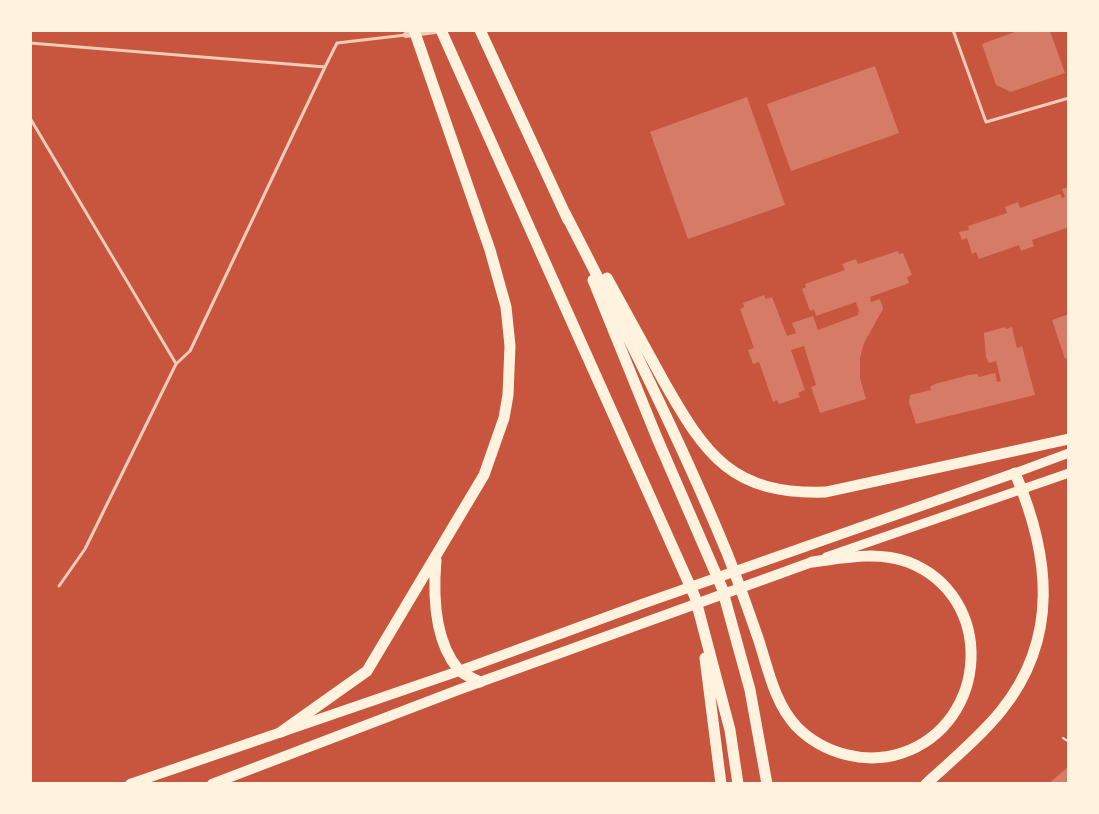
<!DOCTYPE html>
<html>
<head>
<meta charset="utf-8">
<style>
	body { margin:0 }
	#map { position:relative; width:1099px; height:814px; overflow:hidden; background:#c8553d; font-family:Poppins,sans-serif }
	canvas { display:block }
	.frame { position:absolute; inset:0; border:32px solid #fff3e0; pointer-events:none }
</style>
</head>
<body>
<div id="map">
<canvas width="1099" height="814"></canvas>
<div class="frame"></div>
</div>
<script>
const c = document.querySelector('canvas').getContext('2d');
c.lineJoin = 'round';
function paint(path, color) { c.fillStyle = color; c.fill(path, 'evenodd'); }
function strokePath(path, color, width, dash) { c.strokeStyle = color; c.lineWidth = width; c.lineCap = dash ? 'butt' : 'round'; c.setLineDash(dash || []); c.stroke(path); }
const building = new Path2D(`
	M1020 30 1050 31 1065 73 1011 92 996 85 982 44Z
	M875 66 899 133 791 171 767 104Z
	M747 97 785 205 688 239 650 132Z
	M1069 187V227L1032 240 1034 246 1021 251 1019 245 979 259 976 252 972 254 967 238 962 240 959 232 969 230 968 226 1007 213 1005 207 1018 202 1020 208 1060 194 1062 198 1065 197 1062 189Z
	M898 251 899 254 903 253 912 275 907 277 909 283 870 297 871 302 880 299 883 309 864 343 860 358V378L866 399 820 413 811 387 816 385 804 346 791 350 805 390 798 393 800 397 779 404 777 400 773 402 759 362 753 364 748 350 754 348 740 309 744 307 743 303 764 295 766 299 772 297 787 336 796 333 792 323 813 316 818 330 858 315 859 311 856 302 816 316 814 309 810 311 802 289 806 287 805 284 845 270 842 264 856 259 858 264Z
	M1069 314V357L1065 359 1052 320Z
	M1005 327 1006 329 1012 327 1017 348 1022 346 1035 395 916 424 909 402 910 395 931 390 930 387 935 384 969 375 977 374 979 377 995 373 997 382 1001 381 996 361 989 363 986 357 984 333Z
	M1069 766V784H1048Z`);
const path = new Path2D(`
	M1063 738 1069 742`);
const service = new Path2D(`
	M953 30 986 122 1069 98
	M30 43 325 67 337 43 406 35
	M30 118 175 362
	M59 586 85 549 176 364 190 351 325 67`);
const minor = new Path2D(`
	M406 35 442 30`);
const secondary = new Path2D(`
	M1015 473 1069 453
	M826 557 1069 473`);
const primary = new Path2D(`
	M130 784 459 671 642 604 1015 473
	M212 784 458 690 812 562`);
const motorway = new Path2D(`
	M441 30 695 597 730 730 738 784
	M480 30 568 220
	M565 213C622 324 679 437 727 553 738 581 748 609 758 638 768 668 774 702 796 726 823 754 866 765 902 753 990 723 996 596 908 562 877 551 844 558 812 562
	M607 278C626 312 644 346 663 380 706 456 732 495 826 492L1069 439
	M593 280 657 438 722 588 750 690 767 784
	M436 560C433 595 434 640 458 669 463 675 473 678 480 682
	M705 658 721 784
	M281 732 367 671 484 475 504 418 508 395 510 346 506 307 490 250 414 30
	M926 784C951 761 979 738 1001 711 1060 638 1050 555 1015 473`);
paint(building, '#d67c66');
strokePath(path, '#fff3e0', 2);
strokePath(service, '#f1ccb7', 3);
strokePath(minor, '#f1ccb7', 6);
strokePath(secondary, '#fff3e0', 9);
strokePath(primary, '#fff3e0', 10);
strokePath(motorway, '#fff3e0', 11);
</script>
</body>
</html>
